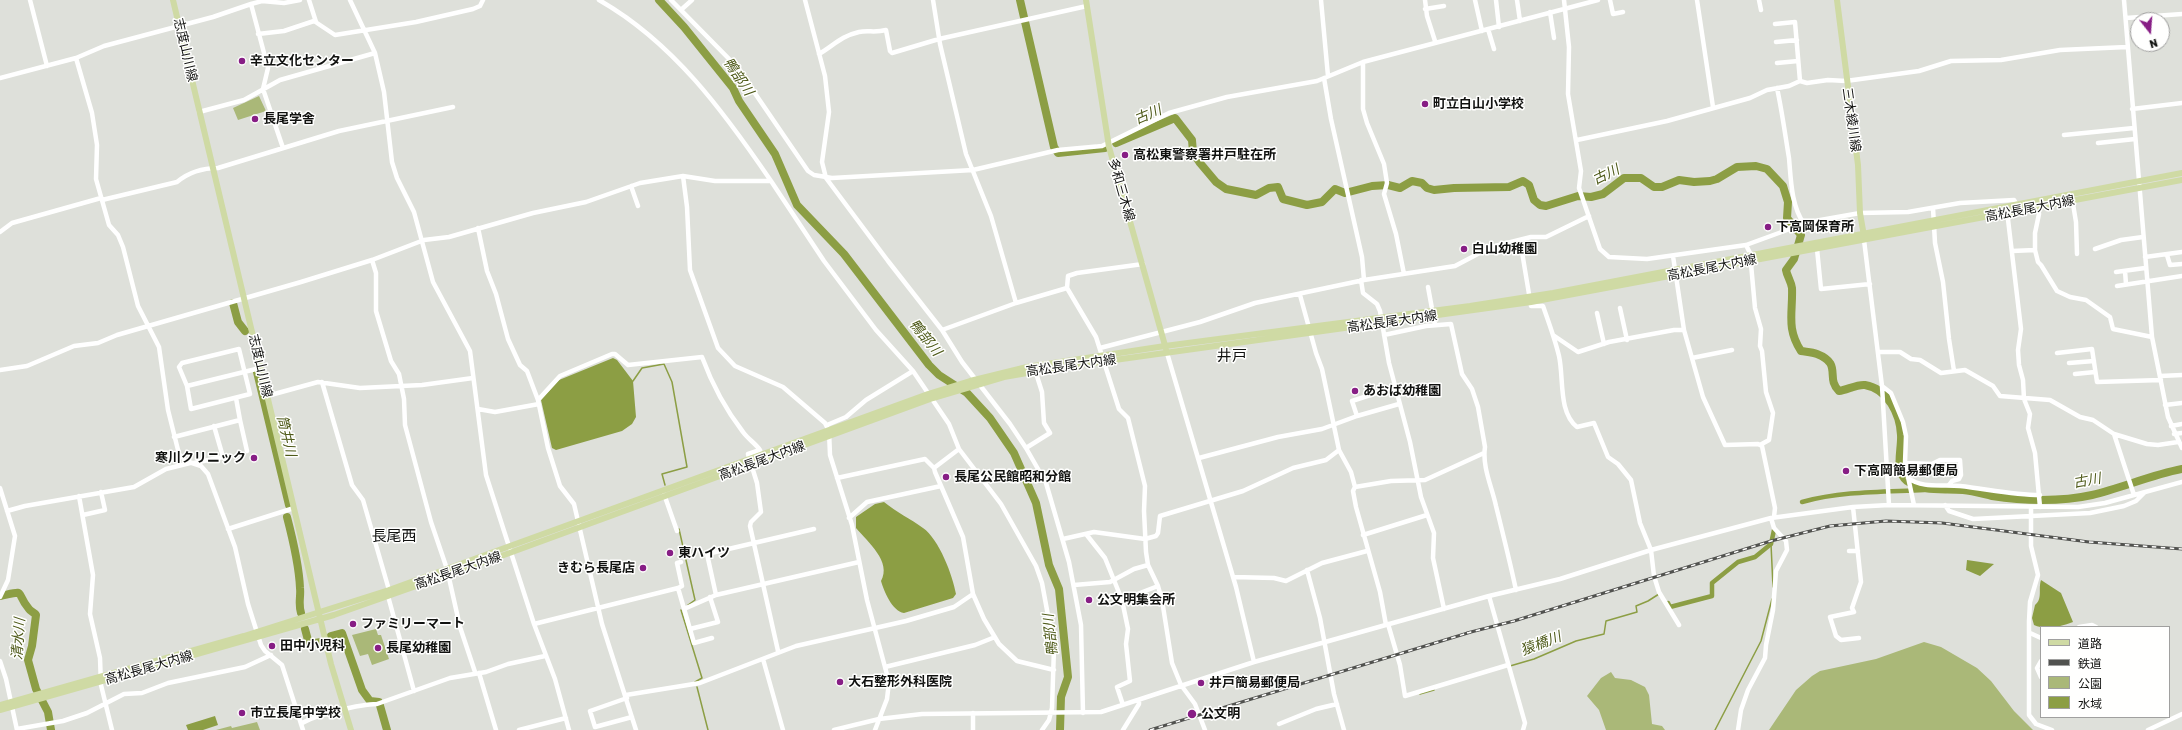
<!DOCTYPE html>
<html>
<head>
<meta charset="utf-8">
<style>
	body { margin:0 }
	#map { position:relative; width:2182px; height:730px; overflow:hidden; background:#dee0da; font-family:Rubik,"Noto Sans JP",sans-serif }
	canvas { display:block }
	.legend { position:absolute; left:2040px; top:626px; width:130px; height:92px; box-sizing:border-box; background:#fffffe; border:1px solid #a0a09f; margin:0; padding:5px 7px; list-style:none; font-size:12px; color:#111210 }
	.legend li { display:flex; align-items:center; gap:8px; height:20px }
	.legend b { width:20px; border:1px solid #a0a09f }
	.north { position:absolute; left:2130px; top:12px; width:40px; height:40px; box-sizing:border-box; background:#fffffe; border:1px solid #a0a09f; border-radius:50%; rotate:163deg; font-size:11px; font-weight:700; line-height:16px; text-align:center; color:#111210 }
	.north::after { content:''; display:block; margin:auto; width:14px; height:18px; background:#871e85; clip-path:polygon(50% 0,100% 100%,50% 72%,0 100%) }
</style>
</head>
<body>
<div id="map">
<canvas width="2182" height="730"></canvas>
<ul class="legend">
<li><b style="height:5px;background:#cfdaa4"></b>道路</li>
<li><b style="height:5px;background:#51524f"></b>鉄道</li>
<li><b style="height:11px;background:#aab878"></b>公園</li>
<li><b style="height:11px;background:#8c9e44"></b>水域</li>
</ul>
<div class="north">N</div>
</div>
<script>
const c = document.querySelector('canvas').getContext('2d');
c.lineJoin = 'round';
function paint(path, color) { c.fillStyle = color; c.fill(path, 'evenodd'); }
function strokePath(path, color, width, dash) { c.strokeStyle = color; c.lineWidth = width; c.lineCap = dash ? 'butt' : 'round'; c.setLineDash(dash || []); c.stroke(path); }
function write(font, color, halo, rows, align = 'center') {
  c.font = font + ' Rubik,"Noto Sans JP",sans-serif'; c.lineWidth = 3; c.setLineDash([]); c.textBaseline = 'middle'; c.strokeStyle = halo; c.fillStyle = color; for (const [text, x, y, turn = 0] of rows) {
    c.save(); c.translate(x, y); c.rotate((+turn || 0) * Math.PI / 180); c.textAlign = isNaN(turn) ? turn : align; if (halo) c.strokeText(text, 0, 0); c.fillText(text, 0, 0); c.restore();
  }
}
const green = new Path2D(`
	M259 96 266 111 238 120 233 108Z
	M376 629 378 635H381L389 659 372 665 368 654 360 656 352 635Z
	M1924 642 1941 647 1977 668 1991 681 2014 711 2033 730H1769L1796 690 1812 676 1820 671 1876 659Z
	M1611 672 1615 678 1631 680 1645 687 1649 695 1652 724 1662 726 1665 730H1606L1599 710 1587 696 1601 678Z
	M257 722 260 730H216L231 726 232 728Z`);
const water = new Path2D(`
	M613 358 617 360 633 381 636 417 632 424 622 431 556 450 552 448 541 400 559 380Z
	M884 502C896 512 911 519 923 528 939 539 953 576 956 594L953 598 904 613C892 611 884 591 881 581 892 562 868 542 856 528V517L875 504Z
	M1967 560 1994 564 1980 576 1966 570Z
	M2041 580 2061 593 2073 622C2060 627 2045 630 2034 625L2032 618 2035 605C2043 599 2038 589 2041 580Z
	M215 716 218 725 203 730H188L186 725Z`);
const stream = new Path2D(`
	M633 381 642 368 664 364 672 382 687 467 662 474 665 485
	M679 529 695 600 688 605
	M1771 544 1773 587
	M681 610 702 678 695 682
	M1510 666 1534 659 1576 641 1604 634 1606 621 1637 612 1636 606 1648 601 1659 594
	M697 687 708 730
	M1420 694 1434 690
	M1715 730 1761 641 1772 599`);
const canal = new Path2D(`
	M1802 502C1842 491 1883 492 1924 490
	M1668 603 1670 607 1712 596V583L1738 562 1755 557 1771 544 1774 530`);
const river = new Path2D(`
	M659 0 684 27 733 88 739 101 775 154 797 205 844 254 929 365 939 375 967 393 990 418 1014 453 1036 503 1049 565 1059 589 1063 628 1068 677 1061 697 1060 730
	M1020 0 1054 147 1058 153 1105 148
	M1116 143 1175 118 1192 140 1193 152 1200 163 1216 182 1226 189 1256 195 1269 188 1278 187 1283 199 1307 205 1322 202 1335 189 1345 193 1372 186 1388 185 1400 188 1412 181 1422 183 1427 188 1434 190 1454 188 1509 187 1523 181 1529 185 1534 200 1540 205 1546 206 1578 196 1591 197 1603 194 1624 178H1641L1654 187H1662L1679 180 1694 182 1710 181 1717 179 1737 167 1756 166 1767 169 1783 186 1788 202 1787 218 1801 235 1794 259 1786 270C1787 276 1791 281 1792 288 1793 313 1786 328 1801 351 1807 352 1812 352 1817 354 1843 364 1825 378 1839 391 1847 390 1857 384 1865 385 1888 389 1900 414 1901 435 1902 449 1894 471 1907 481 1924 493 1944 488 1963 490 1973 491 1983 494 1992 496 2023 501 2061 502 2092 495 2122 488 2151 475 2182 469
	M233 303 238 322 245 331
	M257 372 289 505
	M287 517C293 540 299 564 300 588 301 597 298 603 301 613
	M0 596C28 590 14 591 29 609 31 612 34 612 36 615L32 646 28 660 36 689 48 712 51 730
	M305 629 309 644 321 642
	M331 636 342 633 362 690 370 701 379 702 387 730`);
const minor = new Path2D(`
	M30 0 47 66
	M309 0 316 22
	M350 0 375 53 384 92 392 162 397 178 414 212 433 282 470 351 486 475 534 624 555 679 569 730
	M599 0C673 42 724 112 771 181
	M671 0 737 67 808 171 814 175 832 178 973 170 1058 150 1102 146 1169 113 1227 97 1317 81 1363 62 1598 0
	M805 0 825 76 829 112 822 162 826 178 888 261 942 330 962 362 1010 424 1026 448 1046 483 1069 562 1081 625 1083 713
	M933 0 940 44 966 154 991 216 1016 303
	M1321 0 1328 76
	M1425 0 1427 16 1435 41
	M1475 0 1482 31
	M1496 0 1499 27
	M1517 0 1520 21
	M1564 0 1569 47 1568 94 1581 171 1579 188 1600 249 1609 257 1647 259 1746 245 1809 222 1860 213 1908 212 1960 203 2014 200 2017 205
	M1610 0 1613 14 1623 12
	M1697 0 1713 107
	M1759 0 1761 10
	M2124 0 2152 337 2168 417 2182 448
	M251 4 268 68 263 89 283 148
	M682 9 692 0
	M1425 9 1444 6
	M1550 12 1554 38
	M2126 18 2182 14
	M1775 24 1795 22 1800 81
	M1488 29 1494 49
	M258 34 284 31 314 21 335 35 416 22 473 9 480 6 483 0
	M1776 42 1797 40
	M819 54C833 46 841 36 859 32 868 30 875 33 886 30L890 51 892 53 939 39 1087 6
	M76 58 92 113 97 145 96 179 109 225 118 235 123 247 138 306 159 347 168 410 179 454 186 461 201 466 208 474 235 547 248 604 261 645 265 651 282 665 303 730
	M1363 62V109L1367 123 1384 164 1387 183 1384 194 1396 234 1404 274
	M1777 63 1798 61
	M0 78 76 58 104 46 213 17 251 4 262 1 284 3 300 0
	M1324 78 1331 119 1362 257 1364 280
	M1777 88C1782 111 1785 134 1789 158 1791 180 1791 205 1804 224
	M2132 109 2182 103
	M199 112 244 100 280 80 375 53
	M2064 135 2134 128
	M1577 140 1667 121 1750 98 1767 90 1789 86 1800 81 1807 83 1828 80 1846 81 1919 71 1951 61 2001 60 2060 50 2127 47
	M2098 143 2135 139
	M683 176 687 207 690 270 718 348 735 366 783 387 825 423 829 431 830 455 852 525 867 600 889 682 887 699 875 730
	M631 186 638 206
	M2072 198 2076 222 2077 254
	M102 200 177 182C189 172 202 168 218 168L339 131 453 107
	M1933 208 1935 243 1943 282 1949 339 1954 371
	M2007 211 2021 329 2018 350 2019 365 2023 380 2024 399 2030 414 2028 428 2035 453 2040 507
	M478 228 487 271 496 294 508 339 520 365 527 371 538 400 548 448 560 486 574 504 602 624 636 730
	M0 232 12 223 101 198
	M1520 240 1531 306H1543C1549 323 1555 339 1559 356 1564 378 1558 412 1577 427L1594 423 1608 457 1618 464 1631 480 1640 523 1651 550 1654 576 1659 592 1679 625
	M1864 240 1882 386 1889 505
	M1746 245 1750 253 1755 308 1761 329 1760 346 1762 351 1766 392 1773 413 1769 440 1760 445
	M1817 249 1821 289 1870 284
	M2095 249 2121 240 2143 237
	M2035 250 2038 262 2041 265 2057 291 2070 297 2086 300 2110 317 2113 329 2152 337
	M2012 251 2035 250V233L2039 214 2038 205
	M2167 255 2170 265 2182 264
	M1673 256 1684 330 1703 397 1725 445 1758 444 1762 446 1775 508 1774 517
	M2145 257 2182 252
	M372 260 376 273V311L391 361 399 374 404 399 405 425 431 522 447 569 460 627 475 672
	M1143 264 1077 273 1068 276 1067 288 1096 337 1119 409 1128 418 1145 486 1144 511 1146 552 1148 565 1158 586 1162 600 1172 663 1181 685 1195 704 1205 730
	M2125 271 2126 284
	M2116 272 2145 268
	M1361 280 1363 293 1377 304 1380 311 1389 363 1410 442 1421 497 1434 533 1433 558 1444 609
	M2117 286 2182 276
	M1428 287 1435 325
	M1300 295 1316 353 1322 369 1339 450 1351 472 1355 487 1353 491 1356 507 1380 592 1386 625
	M1620 308 1627 340
	M1597 313 1604 344
	M942 330 1016 303 1067 288
	M1384 335 1426 326 1451 324 1462 374 1472 389 1478 407 1485 447C1482 467 1492 487 1496 506 1503 534 1510 562 1516 590
	M1553 335 1578 352 1609 342 1674 330H1684
	M1100 348 1200 322 1255 303 1364 280 1455 266 1491 247 1531 237H1546L1589 216
	M239 349 250 394 191 409 187 386 179 367 182 363Z
	M1878 352H1900L1911 359 1920 360 1941 373 1965 370 1993 386 2000 396 2050 400 2080 417 2093 420 2114 434 2147 444 2158 445 2178 442
	M1167 353 1236 587 1254 662
	M2057 353 2092 349 2097 382 2161 380
	M1692 358 1732 350
	M2069 363 2094 361
	M0 370 27 366 74 346 98 343 117 335 301 282 372 260 424 240 449 237 533 213 586 202 640 183 683 176 715 181H771L824 261 876 330 913 371 949 424 959 449 1001 504 1036 566 1042 583 1054 648 1052 708 1049 720 1042 730
	M2075 374 2095 372
	M2160 376 2182 375
	M322 382 352 485 363 500 389 590 388 596 414 691
	M187 386 260 368
	M1882 386 1891 393 1903 422 1906 436 1905 463 1914 505
	M267 396 318 382 360 388 422 385 473 378
	M538 400 560 376 612 354H615L628 365 702 357C712 384 726 410 743 432 748 439 755 443 760 450L748 454 757 483 761 512 751 522 750 526 778 651
	M2165 405 2182 403
	M478 409 495 412 539 404
	M1357 416 1352 401 1395 387
	M240 420 247 451
	M827 425 846 417 866 400 913 371
	M2171 426 2182 424
	M2114 434 2134 495
	M2174 434 2182 433
	M174 437 240 420 236 398
	M1026 448 1050 433 1044 423 1042 392 1035 370
	M959 449 934 468 935 472 963 537 973 594 984 619 999 644 1017 661 1054 670
	M1199 458 1278 437 1322 429 1357 416 1399 404
	M194 463 223 457 214 426
	M1905 463 1932 464 1940 460H1960L1961 475 1959 479 1952 481 1949 485
	M837 478 925 459 934 468
	M1908 478C1923 489 1942 484 1960 486 1987 489 2013 495 2040 495
	M1355 487 1391 481 1425 480 1484 453
	M0 488 15 536 8 580 0 597
	M664 494 677 531
	M79 496 93 575 90 614 100 658 101 685 112 730
	M1945 505 1949 511 1973 519 2090 513 2124 506 2136 501 2144 493
	M1853 507 1861 582 1852 608 1854 612 1830 617 1836 636 1841 640 1859 638
	M2031 507V546L2038 575 2030 602 2029 621V715L2036 724 2052 730
	M7 511 25 506 134 487 166 469 190 463
	M83 515 105 510 101 492
	M849 518 867 502 941 486
	M228 529 294 508
	M1086 534 1105 558 1122 600 1128 629 1126 644 1130 681 1117 687 1123 705
	M1363 535 1427 515
	M1063 539 1094 532 1145 539 1156 536 1158 533 1160 516 1243 491 1293 468 1326 460 1339 450
	M1849 551H1858
	M1307 570 1320 618 1334 694 1344 730
	M1233 577 1274 578 1286 581 1322 563 1367 551
	M1074 585 1110 582 1134 569 1148 565
	M678 588 682 586 677 563 681 562
	M716 595 707 554 814 529
	M1489 596 1525 723 1523 730
	M1122 600 1158 586
	M684 609 716 595 859 562
	M534 624 678 588 694 643 712 638
	M1388 624 1400 665 1405 696 1508 665
	M2079 627 2092 625 2096 627
	M690 629 718 622 710 597
	M2030 633 2041 638
	M763 659 783 730
	M0 661 6 679 17 730
	M2041 661 2037 668 2041 677
	M885 667 975 645 995 637
	M479 673 496 730
	M626 695 700 683 796 646 906 621 954 607 973 594
	M627 698 590 711 595 727 632 717
	M301 724C314 715 361 704 377 704L450 678 486 672 508 664 545 656
	M1279 724 1316 709 1337 704
	M17 729 63 721 87 713 124 694 142 693 168 683 245 667 271 655
	M519 730 566 718
	M834 730 879 719 922 714 1101 712 1254 662 1489 596 1560 579 1651 550 1771 518 1853 507 1889 505 2078 507 2105 503 2182 482
	M973 730V713
	M1123 730 1139 704V700
	M1738 730 1741 710 1748 690 1765 658 1766 645 1773 610 1776 571 1787 550 1786 541 1774 528 1771 518
	M2148 730 2182 714`);
const major = new Path2D(`
	M173 0 331 664 351 730
	M1086 0 1109 147 1166 349
	M1837 0 1858 165 1860 213 1864 236
	M0 705 244 636 389 590 928 394 970 381 1027 367 1165 346 1470 306 1553 293 2182 173
	M0 710 334 615 504 555 933 398 1004 377 1050 369 1531 302 2182 180`);
const rail = new Path2D(`
	M1467 633 1514 621 1771 541 1830 526 1886 521 1942 523 2089 542 2182 549
	M1150 730 1471 632`);
const markers = [
	[242,61,4,"#871e85"],
	[1425,104,4,"#871e85"],
	[255,119,4,"#871e85"],
	[1125,155,4,"#871e85"],
	[1768,227,4,"#871e85"],
	[1464,249,4,"#871e85"],
	[1355,391,4,"#871e85"],
	[254,458,4,"#871e85"],
	[1846,471,4,"#871e85"],
	[946,477,4,"#871e85"],
	[670,553,4,"#871e85"],
	[643,568,4,"#871e85"],
	[1089,600,4,"#871e85"],
	[353,624,4,"#871e85"],
	[272,646,4,"#871e85"],
	[378,648,4,"#871e85"],
	[840,682,4,"#871e85"],
	[1201,683,4,"#871e85"],
	[242,713,4,"#871e85"],
	[1192,714,5,"#871e85"]
];
const streetNames = [
	["志度山川線",185,50,77],
	["三木綾川線",1851,120,82],
	["多和三木線",1121,190,74],
	["高松長尾大内線",2030,209,-11],
	["高松長尾大内線",1712,268,-11],
	["高松長尾大内線",1392,322,-8],
	["志度山川線",260,366,77],
	["高松長尾大内線",1071,366,-8],
	["高松長尾大内線",762,461,-20],
	["高松長尾大内線",458,571,-19],
	["高松長尾大内線",149,668,-16]
];
const poiNames = [
	["辛立文化センター",250,61],
	["町立白山小学校",1433,104],
	["長尾学舎",263,119],
	["高松東警察署井戸駐在所",1133,155],
	["下高岡保育所",1776,227],
	["白山幼稚園",1472,249],
	["あおば幼稚園",1363,391],
	["寒川クリニック",246,458,"right"],
	["下高岡簡易郵便局",1854,471],
	["長尾公民館昭和分館",954,477],
	["東ハイツ",678,553],
	["きむら長尾店",635,568,"right"],
	["公文明集会所",1097,600],
	["ファミリーマート",361,624],
	["田中小児科",280,646],
	["長尾幼稚園",386,648],
	["大石整形外科医院",848,682],
	["井戸簡易郵便局",1209,683],
	["市立長尾中学校",250,713],
	["公文明",1201,714]
];
const waterNames = [
	["鴨部川",738,77,56],
	["古川",1148,115,-23],
	["古川",1606,175,-26],
	["鴨部川",925,338,51],
	["筒井川",286,436,77],
	["古川",2087,481,-10],
	["鴨部川",1051,635,-96],
	["清水川",19,639,-86],
	["猿橋川",1541,644,-21]
];
const quarterNames = [
	["井戸",1232,357],
	["長尾西",394,537]
];
paint(green, '#aab878');
paint(water, '#8c9e44');
strokePath(stream, '#8c9e44', 1.5);
strokePath(canal, '#8c9e44', 4.5);
strokePath(river, '#8c9e44', 8);
strokePath(minor, '#fff', 4.5);
strokePath(major, '#cfdaa4', 6);
strokePath(rail, '#51524f', 3);
strokePath(rail, '#fffffe', 1.5, [4.5]);
for (const [x, y, r, color] of markers) { const dot = new Path2D(); dot.arc(x, y, r, 0, 2 * Math.PI); c.fillStyle = color; c.fill(dot); strokePath(dot, '#fffffe', 1.5); }
write('13px', '#111210', '#fffffe', streetNames);
write('bold 13px', '#111210', '#fffffe', poiNames, 'left');
write('italic 14px', '#4e5a19', '#fffffe', waterNames);
write('15px', '#111210', '#fffffe', quarterNames);
</script>
</body>
</html>
